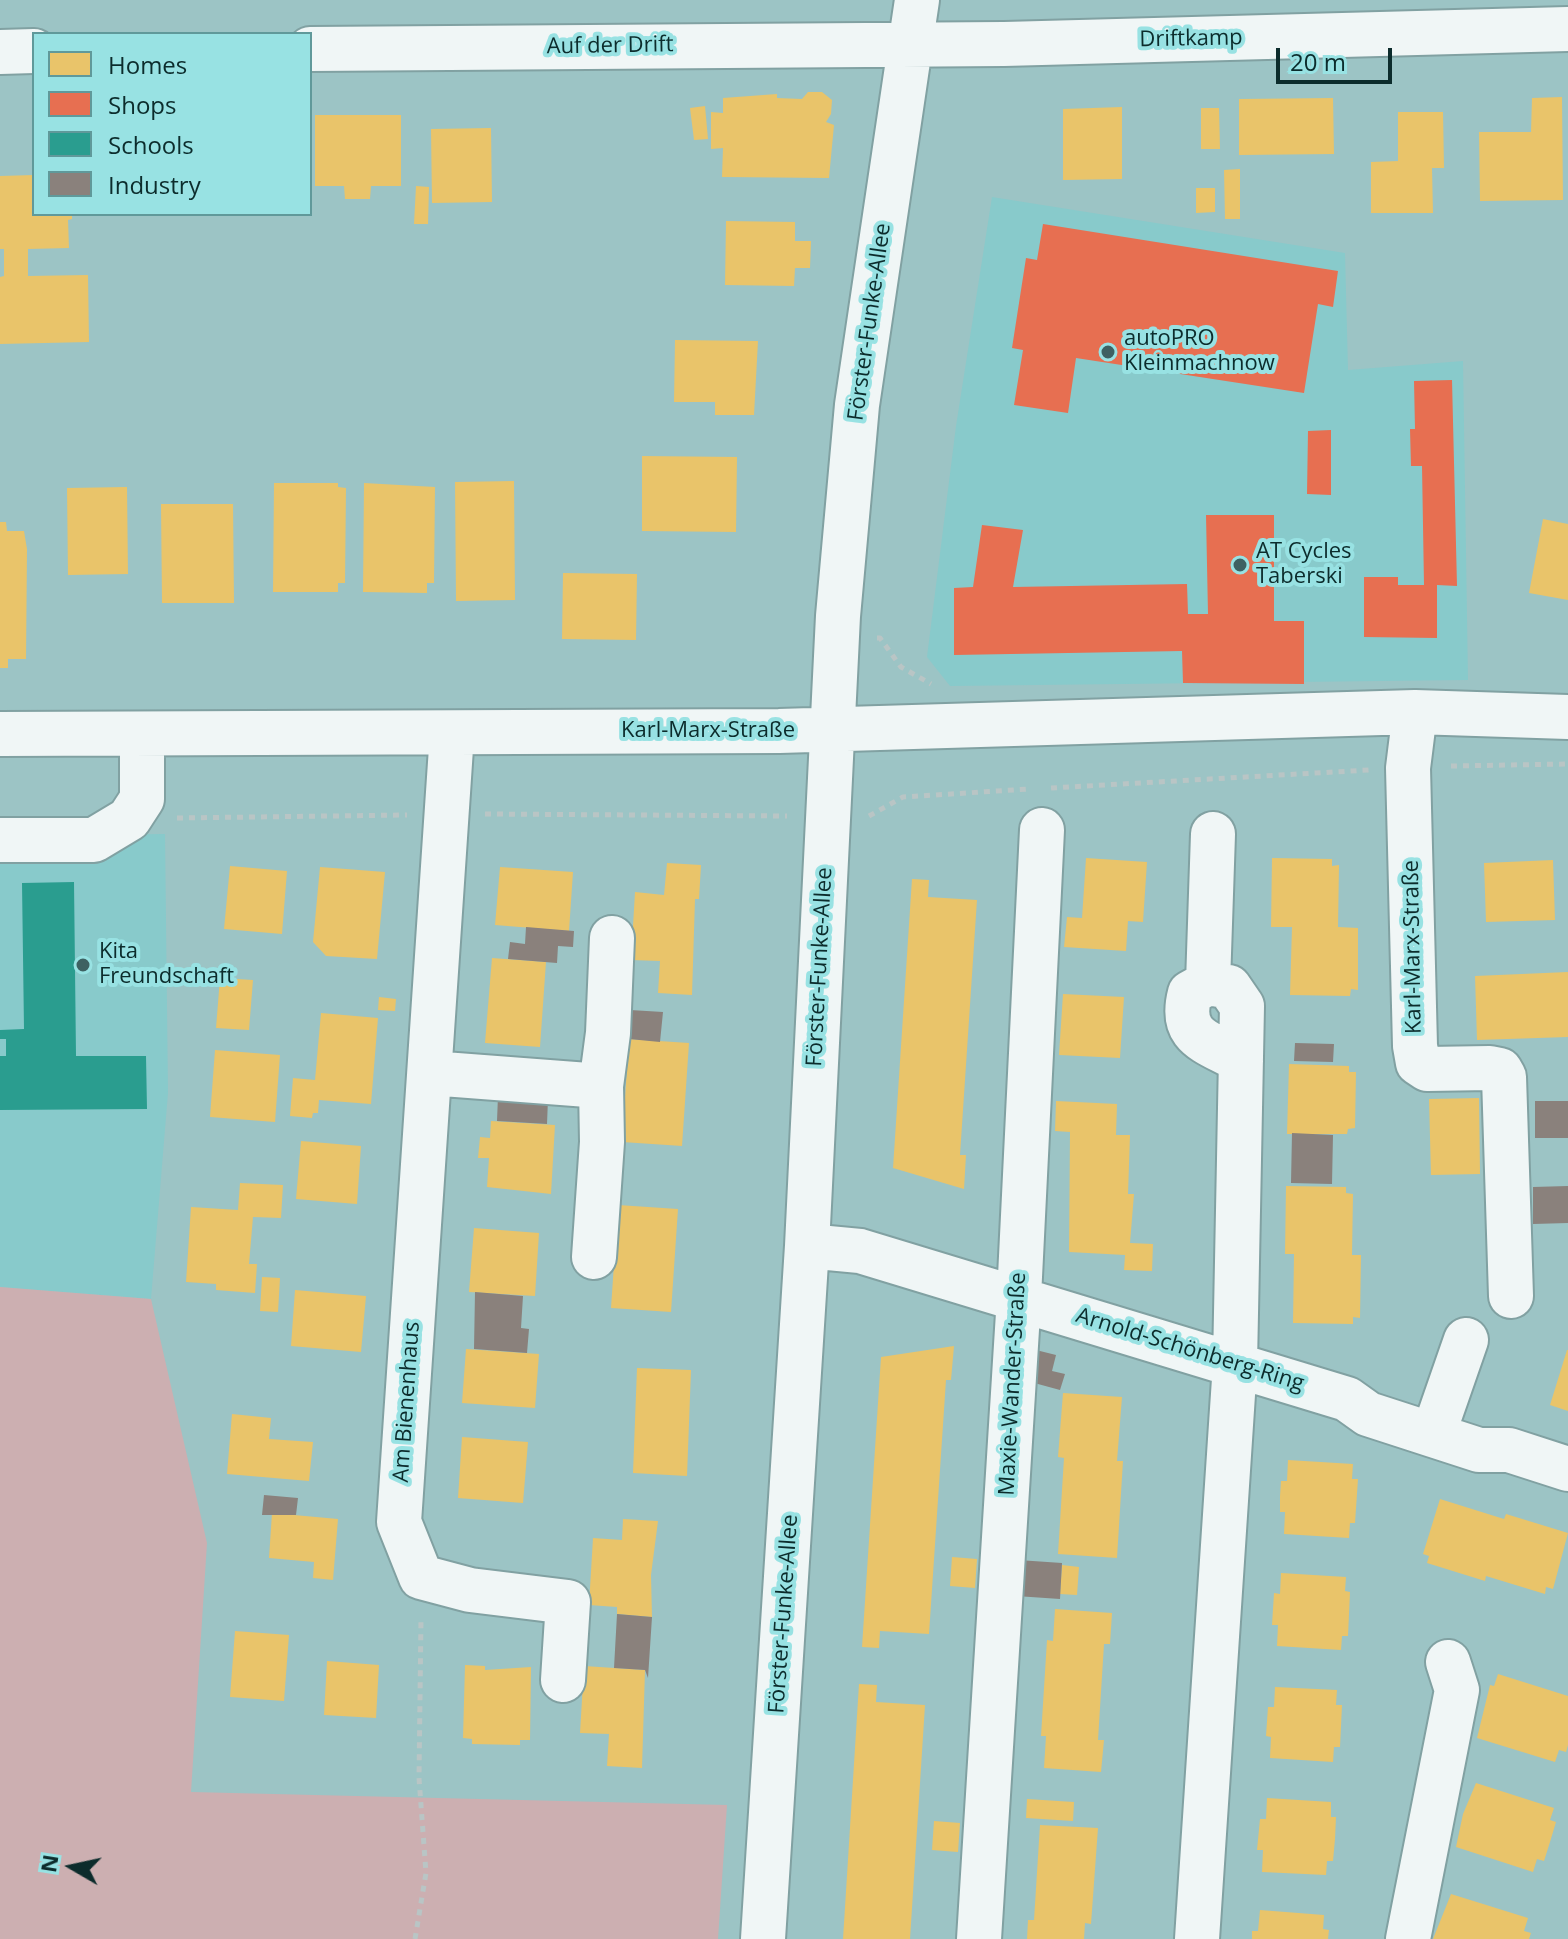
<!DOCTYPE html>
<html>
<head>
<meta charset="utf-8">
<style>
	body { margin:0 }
	#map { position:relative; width:1568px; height:1939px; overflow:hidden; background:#9cc4c5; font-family:"Open Sans",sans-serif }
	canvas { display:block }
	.legend { position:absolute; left:32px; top:32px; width:280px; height:184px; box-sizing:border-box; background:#98e2e3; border:2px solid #60999a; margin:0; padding:10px 14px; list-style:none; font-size:24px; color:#0c2c2c }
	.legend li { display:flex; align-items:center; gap:16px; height:40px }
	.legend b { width:40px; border:2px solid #60999a }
	.north { position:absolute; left:32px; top:1827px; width:80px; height:80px; -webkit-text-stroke:6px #98e2e3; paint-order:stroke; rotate:279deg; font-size:22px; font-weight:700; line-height:32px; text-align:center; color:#0c2c2c }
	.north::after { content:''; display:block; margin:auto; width:28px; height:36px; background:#0c2c2c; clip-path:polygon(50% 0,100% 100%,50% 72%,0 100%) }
	.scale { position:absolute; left:1276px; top:48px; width:116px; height:36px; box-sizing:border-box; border:4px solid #0c2c2c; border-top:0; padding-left:10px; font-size:24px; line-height:28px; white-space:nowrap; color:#0c2c2c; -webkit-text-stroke:6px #98e2e3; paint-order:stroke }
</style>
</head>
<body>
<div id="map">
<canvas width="1568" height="1939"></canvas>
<ul class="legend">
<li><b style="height:22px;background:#e9c46a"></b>Homes</li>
<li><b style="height:22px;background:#e76f51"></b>Shops</li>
<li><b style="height:22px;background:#2a9d8f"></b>Schools</li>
<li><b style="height:22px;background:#8a817c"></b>Industry</li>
</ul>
<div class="north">N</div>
<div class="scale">20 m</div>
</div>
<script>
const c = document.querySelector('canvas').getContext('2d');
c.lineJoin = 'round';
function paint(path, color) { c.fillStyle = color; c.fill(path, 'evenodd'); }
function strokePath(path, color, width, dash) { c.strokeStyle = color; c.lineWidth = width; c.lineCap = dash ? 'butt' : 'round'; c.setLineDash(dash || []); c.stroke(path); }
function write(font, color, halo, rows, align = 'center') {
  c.font = font + ' "Open Sans",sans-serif'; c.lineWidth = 8; c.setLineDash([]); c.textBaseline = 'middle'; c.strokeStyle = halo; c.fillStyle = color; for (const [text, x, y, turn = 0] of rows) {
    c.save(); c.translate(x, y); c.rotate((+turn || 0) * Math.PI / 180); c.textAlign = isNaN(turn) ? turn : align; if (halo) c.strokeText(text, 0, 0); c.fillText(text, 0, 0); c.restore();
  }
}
const built = new Path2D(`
	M992 197 1345 253 1348 370 1463 361 1468 680 950 686 927 657 956 426Z
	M165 834 168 1093 151 1299 0 1287V836Z`);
const green = new Path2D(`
	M0 1287 151 1299 207 1543 191 1792 727 1805 718 1939H0Z`);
const homes = new Path2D(`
	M808 92H822L832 100 831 114 826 122 834 125 829 178 722 177 723 148 711 149V112L723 113V98L777 94V98L802 99Z
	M1562 97 1563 200 1480 201 1479 132H1531L1532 98Z
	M1333 98 1334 154 1239 155V99Z
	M705 106 708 139 694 140 690 108Z
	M1122 107V179L1063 180V109Z
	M1201 108H1219L1220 149H1201Z
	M1398 112H1443L1444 168H1432L1433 213H1371V162L1398 161Z
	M315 115H401V186H371L370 199H345L344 186H315Z
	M491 128 492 202 432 203 431 129Z
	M1240 169V219H1225L1224 170Z
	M34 175V214H72V219L68 220 69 248 28 249V276L88 275 89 342 0 344V277L4 276V249H0V176Z
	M416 186 429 187 428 224H414Z
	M1196 188H1215V212L1196 213Z
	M726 221 795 222V241H811L810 268H795L794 286 725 285Z
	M675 340 758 341 754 415H715V402H674Z
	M642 456 737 457 736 532 642 531Z
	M514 481 515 600 456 601 455 482Z
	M274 483H338V487L346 488 345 583H338V592H273Z
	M364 483 435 487 434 583H427V593L363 592Z
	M127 487 128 574 68 575 67 488Z
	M161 504H233L234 603H162Z
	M1543 519 1568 524V600L1529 593Z
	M0 522H6L7 531H24L27 549 26 659H8V668H0Z
	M563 573 637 574 636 640 562 639Z
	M1086 858 1147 862 1143 922 1128 921 1126 951 1064 947 1067 917 1082 918Z
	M1272 858 1332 859V866L1339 865 1338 927 1358 928V990L1351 989 1350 996 1290 995 1292 927H1271Z
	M1553 860 1555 920 1486 922 1484 863Z
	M667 863 701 865 699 899H695L692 995 658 993 660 961 631 960 635 892 664 895Z
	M230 866 287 871 282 934 224 929Z
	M320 867 385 872 377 959 326 956 313 942Z
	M500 867 573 872 569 931 495 925Z
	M912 879 929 880 928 897 977 900 960 1155H966L964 1189 893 1168Z
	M492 958 546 962 540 1047 485 1043Z
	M1568 972V1037L1477 1040 1475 976Z
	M220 978 253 980 249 1030 216 1028Z
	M1063 994 1124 997 1120 1058 1059 1055Z
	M379 997 396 999 395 1011 378 1010Z
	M321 1013 378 1018 371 1104 319 1100 318 1113H313L312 1118 290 1116 293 1078 315 1080Z
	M629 1039 689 1043 682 1146 622 1142Z
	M215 1050 280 1055 275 1122 210 1117Z
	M1289 1064 1349 1066V1072H1356L1355 1128 1348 1129 1347 1134H1287Z
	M1479 1098 1480 1174 1431 1175 1429 1099Z
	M1056 1101 1117 1104 1116 1135H1130L1128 1194H1134L1130 1243 1153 1244 1152 1271 1124 1270 1125 1255 1069 1252 1070 1132 1055 1131Z
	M491 1121 555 1125 551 1194 487 1187 489 1158H478L480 1137 490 1138Z
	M301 1141 361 1146 357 1204 296 1199Z
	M240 1183 283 1185 281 1218 253 1217 249 1264H257L255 1293 216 1290V1284L186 1282 191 1207 238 1210Z
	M1286 1186 1346 1187V1193L1353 1194 1352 1255H1361L1360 1318 1353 1317V1324L1293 1323 1294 1254H1285Z
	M618 1205 678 1209 671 1312 611 1308Z
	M474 1228 539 1233 535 1296 469 1292Z
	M262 1277 280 1278 278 1312 260 1311Z
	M295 1290 366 1296 361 1352 291 1346Z
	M954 1346 951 1380H946L929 1634 880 1631 879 1648 862 1647 881 1357Z
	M466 1349 539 1354 535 1408 462 1403Z
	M1567 1350H1568V1411L1550 1405Z
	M637 1368 691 1370 687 1476 633 1473Z
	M1063 1393 1122 1397 1117 1461H1123L1117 1558 1058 1554 1064 1458 1058 1457Z
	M232 1414 271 1418 269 1439 313 1442 309 1481 227 1474Z
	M462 1437 528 1442 523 1503 458 1498Z
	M1288 1460 1353 1464 1352 1479H1358L1355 1523H1350L1349 1538 1284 1534 1285 1512H1280V1496L1281 1481H1287Z
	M1440 1499 1504 1519 1506 1514 1568 1533 1553 1589 1546 1587 1545 1594 1486 1576 1485 1581 1427 1563 1429 1556 1423 1554Z
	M272 1513 338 1519 333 1580 313 1578 314 1562 269 1558Z
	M623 1519 658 1521 651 1575 652 1617 617 1614V1607L589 1605 593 1538 622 1540Z
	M952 1557 977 1559 975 1588 950 1586Z
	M1062 1565 1079 1567 1077 1595 1060 1594Z
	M1281 1573 1346 1577 1345 1591 1350 1592 1348 1636H1342L1341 1650 1277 1646 1278 1625H1272L1274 1593 1280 1594Z
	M1055 1609 1112 1613 1110 1644H1104L1098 1740H1104L1101 1772 1044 1768 1046 1736H1041L1047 1640 1053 1641Z
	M235 1631 289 1635 284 1701 230 1697Z
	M327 1661 379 1665 376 1718 324 1715Z
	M465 1665 485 1666V1670L531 1667 530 1740H520V1745L472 1744V1739L463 1738Z
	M584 1666 645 1670 642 1768 607 1766 609 1734 580 1733Z
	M1498 1674 1568 1696V1745L1566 1752 1559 1750 1555 1762 1477 1738 1490 1685 1494 1686Z
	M859 1684 877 1685 876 1702 925 1705 910 1939H843Z
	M1275 1687 1337 1690 1336 1705H1342L1340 1747H1334L1333 1762 1270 1758 1271 1737 1266 1736 1268 1707H1274Z
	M1476 1783 1554 1808 1550 1820 1556 1822 1550 1842 1544 1861 1537 1859 1533 1872 1456 1847 1463 1814Z
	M1267 1798 1331 1802V1817H1336L1335 1839 1333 1861H1327L1326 1875 1262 1872 1263 1850H1257L1260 1819H1266Z
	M1027 1799 1074 1802 1073 1821 1026 1818Z
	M934 1821 960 1823 958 1852 932 1850Z
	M1040 1825 1098 1828 1091 1924 1085 1923 1084 1939H1027L1028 1920H1034Z
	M1451 1894 1528 1918 1524 1931 1531 1933 1529 1939H1433Z
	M1260 1910 1324 1915 1323 1929 1329 1930 1328 1939H1252V1931H1258Z`);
const shops = new Path2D(`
	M1043 224 1338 271 1333 307 1318 304 1304 393 1076 358 1068 413 1014 405 1023 350 1012 348 1026 258 1037 260Z
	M1452 380 1457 586 1437 585V638L1364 637V577H1398V585H1424L1422 466H1411L1410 429H1415L1414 381Z
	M1331 430V495L1307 494 1308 431Z
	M1206 515H1274V621H1304V684L1183 683 1182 651 954 655V588L973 587 982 525 1023 530 1013 587 1187 584 1188 614H1208Z`);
const schools = new Path2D(`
	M74 882 76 1056H146L147 1109 0 1110V1056H6V1039H0V1030L24 1029 22 883Z`);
const industry = new Path2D(`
	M526 927 574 931 573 947 558 946 557 963 508 959 510 942 525 944Z
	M630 1010 663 1012 660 1042 629 1039Z
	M1295 1043 1334 1044 1333 1062 1294 1061Z
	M498 1096 548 1099 547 1124 497 1121Z
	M1535 1101H1568V1138H1535Z
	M1292 1133 1333 1135 1332 1184 1291 1183Z
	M1568 1186V1223L1533 1224V1187Z
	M475 1292 523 1296 521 1328 529 1329 527 1353 474 1349Z
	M1032 1349 1056 1355 1052 1371 1065 1374 1060 1390 1027 1381Z
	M264 1495 298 1498 296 1515H262Z
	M1018 1560 1062 1563 1060 1599 1016 1596Z
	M617 1614 652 1617 648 1678 645 1670 614 1668Z`);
const path = new Path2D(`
	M877 638H880L901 667 931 684
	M1451 766 1568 764
	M1051 788 1369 770
	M485 814 787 816
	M869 816 903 797 1029 789
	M177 818 407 815
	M415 1939 426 1873 419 1778 421 1618`);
const minor = new Path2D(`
	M310 49 1004 44 1568 29
	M0 52 34 51
	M1415 712 1408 768 1415 1046 1418 1063 1427 1069 1490 1068 1500 1070 1504 1077 1511 1296
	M452 733 399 1522 421 1577 470 1590 568 1602 563 1680
	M0 734 779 731 1415 712 1568 717
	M0 840H94L129 819 142 799V734
	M1208 983 1213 834
	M430 1073 601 1086
	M807 1246 860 1251 1347 1399 1368 1414 1479 1450H1509L1568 1469
	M594 1257 602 1142 601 1086 608 1033 612 938
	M1433 1435 1466 1340
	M763 1939 807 1246 838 616 857 405 917 0
	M979 1939 1019 1297 1042 830
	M1197 1939 1235 1364 1242 1006 1229 987 1208 983 1190 993C1178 1038 1207 1041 1241 1061
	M1408 1939 1457 1690 1448 1662`);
const markers = [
	[1108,352,8,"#3e6162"],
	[1240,565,8,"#3e6162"],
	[83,965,8,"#3e6162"]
];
const streetNames = [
	["Driftkamp",1191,39,-1],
	["Auf der Drift",610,46,-1],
	["Förster-Funke-Allee",870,322,-82],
	["Karl-Marx-Straße",708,731],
	["Karl-Marx-Straße",1413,947,-91],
	["Förster-Funke-Allee",820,967,-87],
	["Arnold-Schönberg-Ring",1190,1350,17],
	["Maxie-Wander-Straße",1013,1384,-87],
	["Am Bienenhaus",407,1402,-86],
	["Förster-Funke-Allee",784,1614,-86]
];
const poiNames = [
	["autoPRO",1124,339],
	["Kleinmachnow",1124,364],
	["AT Cycles",1256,552],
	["Taberski",1256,577],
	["Kita",99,952],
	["Freundschaft",99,977]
];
paint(built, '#88cacb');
paint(green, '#ccafb1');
paint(homes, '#e9c46a');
paint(shops, '#e76f51');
paint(schools, '#2a9d8f');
paint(industry, '#8a817c');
strokePath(minor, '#81a1a2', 48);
strokePath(path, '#b9c5c5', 5, [6, 6]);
strokePath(minor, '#f0f6f6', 44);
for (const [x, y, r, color] of markers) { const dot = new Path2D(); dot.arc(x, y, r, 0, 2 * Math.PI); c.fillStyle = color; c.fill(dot); strokePath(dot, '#98e2e3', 3); }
write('22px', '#0c2c2c', '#98e2e3', streetNames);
write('22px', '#0c2c2c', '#98e2e3', poiNames, 'left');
</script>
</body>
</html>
